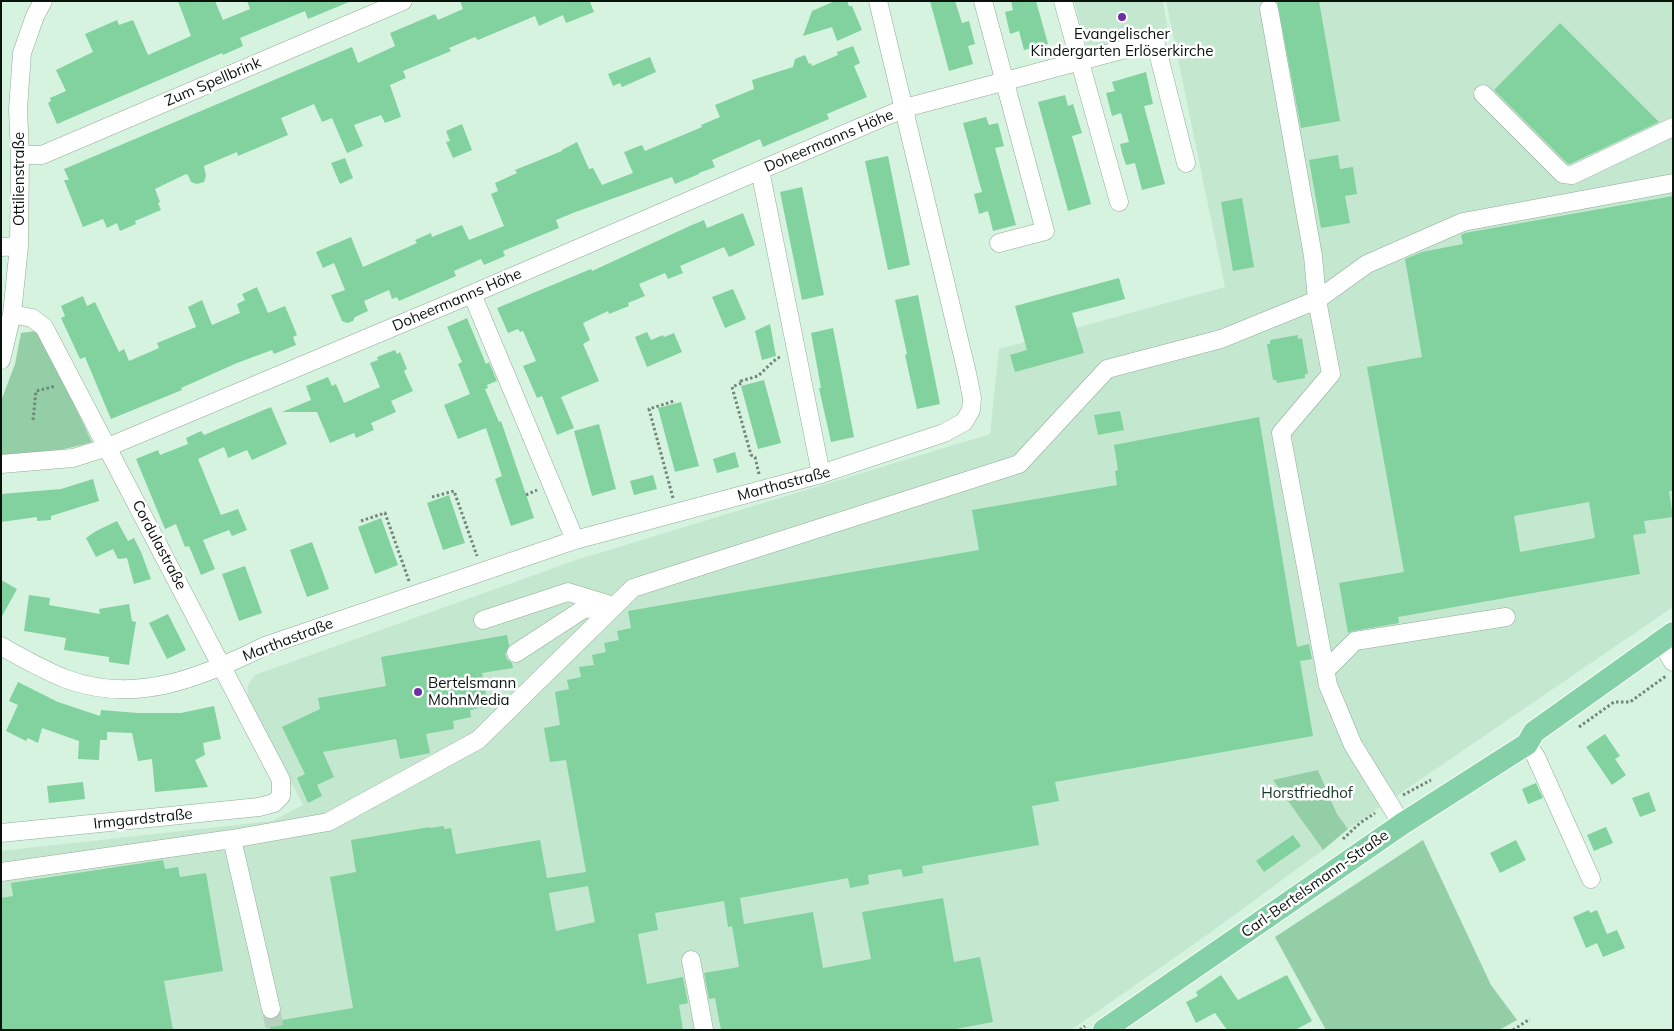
<!DOCTYPE html>
<html>
<head>
<meta charset="utf-8">
<style>
	body { margin:0 }
	#map { position:relative; width:1674px; height:1031px; overflow:hidden; background:#d6f3df; font-family:Mulish,sans-serif }
	canvas { display:block }
	.frame { position:absolute; inset:0; border:2px solid #09130c; pointer-events:none }
</style>
</head>
<body>
<div id="map">
<canvas width="1674" height="1031"></canvas>
<div class="frame"></div>
</div>
<script>
const c = document.querySelector('canvas').getContext('2d');
c.lineJoin = 'round';
function paint(path, color) { c.fillStyle = color; c.fill(path, 'evenodd'); }
function strokePath(path, color, width, dash) { c.strokeStyle = color; c.lineWidth = width; c.lineCap = dash ? 'butt' : 'round'; c.setLineDash(dash || []); c.stroke(path); }
function write(font, color, halo, rows, align = 'center') {
  c.font = font + ' Mulish,sans-serif'; c.lineWidth = 5; c.setLineDash([]); c.textBaseline = 'middle'; c.strokeStyle = halo; c.fillStyle = color; for (const [text, x, y, turn = 0] of rows) {
    c.save(); c.translate(x, y); c.rotate((+turn || 0) * Math.PI / 180); c.textAlign = isNaN(turn) ? turn : align; if (halo) c.strokeText(text, 0, 0); c.fillText(text, 0, 0); c.restore();
  }
}
const built = new Path2D(`
	M1074 1H1163L1168 33 1089 55Z
	M1166 1H1673V607L1348 829 1337 814 1318 770 1308 830 1323 850 1207 935 1071 1030H1V851L272 821 303 805 247 698 248 685 255 675 579 559 990 434 999 349 1225 287Z`);
const green = new Path2D(`
	M36 331 64 383 92 442C61 451 37 455 4 456L1 455V401L15 364 21 333Z
	M1318 770 1337 814 1348 829 1323 850 1273 780Z
	M1423 840 1491 985 1517 1020 1499 1030H1326L1275 937Z`);
const building = new Path2D(`
	M178 1H215L223 20 250 9 247 1 349 2 308 19 305 11 240 38 243 46 223 55 222 53 57 124 48 103 51 101 50 98 66 91 56 70 93 52 85 34 117 20 119 25 133 20 148 55 191 36Z
	M460 1H591L590 2 594 12 566 23 563 15 539 26 535 16 478 40 475 37 449 48 451 51 403 71 406 78 390 85 401 117 385 123 381 115 354 125 363 146 347 153 332 118 322 122 314 104 281 118 288 135 238 156 237 152 204 166 206 176 204 182 197 184 191 182 188 175 186 174 155 189 160 202 158 203 161 210 135 221 136 224 120 231 117 223 107 228 103 219 83 227 64 180H69L64 169 352 47 358 63 395 46 390 33 435 14 438 20 463 9Z
	M835 1H847L849 6H852L862 30 837 41 832 27 803 36 812 11Z
	M930 1H955L962 23 969 21 975 44 968 46 973 64 949 71Z
	M1011 1H1036L1048 44 1024 50 1019 31 1010 34 1005 12 1013 10Z
	M1277 1H1319L1340 121 1301 128Z
	M1560 23 1659 122 1570 164H1568L1494 90Z
	M853 46 860 63 854 66 867 97 827 114 829 119 763 147 760 139 712 160 715 167 699 173V174L675 184 672 177 573 213 556 220 559 228 503 251 505 256 484 265 481 259 454 271 456 276 399 301 397 297 392 299 389 290 364 301 368 311 355 317 353 321 347 323 342 321 331 295 345 290 334 263 323 268 316 252 351 237 363 267 417 243 415 240 431 233 432 237 462 225 469 240 504 226 491 194 498 191 495 183 517 173 515 170 562 151V150L577 142 589 169 593 168 602 185 633 173 624 152 642 145 645 151 702 127 701 125 720 117 715 105 754 89 752 80 793 67 795 59 805 55 809 64 811 63 812 66 838 55 837 52Z
	M650 57 656 72 622 87 620 83 613 86 608 74Z
	M1146 72 1153 104 1144 106 1165 184 1142 190 1135 163 1126 165 1122 153 1120 144 1129 142 1121 113 1112 116 1106 93 1115 91 1112 82Z
	M1065 95 1068 106 1073 104 1082 133 1072 136 1091 204 1068 211 1038 102Z
	M986 117 989 125 998 123 1004 146 995 148 1016 225 993 231 988 211 979 214 974 194 982 192 963 123Z
	M462 124 472 150 453 158 446 142 450 141 446 131Z
	M1338 155 1340 169 1353 167 1357 194 1345 196 1350 223 1321 228 1309 160Z
	M888 156 910 265 888 270 865 161Z
	M345 158 353 178 340 184 331 163Z
	M802 187 824 295 802 300 780 192Z
	M1673 196V491H1669L1673 517 1644 521 1646 533 1633 535 1640 574 1398 617 1399 623 1353 631 1348 633 1339 583 1404 572 1367 367 1422 357 1405 259 1422 252 1463 244 1461 235 1465 233ZM1589 502 1595 538 1520 552 1514 516Z
	M1242 198 1254 267 1233 271 1221 202Z
	M743 213 755 245 729 257 724 247 680 266 683 273 668 279 665 273 639 284 645 296 628 303 629 306 609 314 608 311 583 323 590 340 583 344 599 381 561 397 574 428 557 435 542 396 537 398 523 366 536 361 523 331 520 332 518 329 508 333 497 308 591 269 592 271 692 225 704 220 707 228Z
	M1119 278 1125 299 1072 313 1084 353 1015 372 1010 355 1027 350 1015 306Z
	M257 287 268 313 285 306 297 335 293 337 296 345 274 354 272 350 237 363 181 388 182 390 111 419 85 357 80 359 61 318 65 316 61 306 83 296 87 306 95 302 119 352 124 349 129 361 159 348 157 343 196 327 188 307 202 300 212 325 240 313 237 304 245 300 242 294Z
	M733 289 746 319 725 328 712 297Z
	M918 295 940 404 917 409 905 355 907 354 895 300Z
	M467 318 486 364 489 362 497 381 487 385 488 388 485 389 499 422 501 421 534 518 511 526 495 479 502 476 486 428 458 439 444 405 470 394 458 364 462 362 447 327Z
	M770 324 776 356 762 360 755 331Z
	M833 328 854 437 831 442 819 388H821L811 333Z
	M647 332 651 340 663 335 664 337 674 333 682 352 647 367 635 337Z
	M1298 335V339L1302 338 1308 374H1305V378L1277 383 1276 380H1273L1267 344H1270V340Z
	M395 350 397 354 400 352 407 369 404 371 413 391 391 401 396 412 371 423 374 430 356 438 354 433 330 443 317 412H282L311 400 306 386 328 377 332 386 336 384 344 403 380 387 370 363 378 360 377 357Z
	M764 380 781 443 758 449 741 386Z
	M681 402 699 466 675 472 658 408Z
	M271 407 287 444 252 460 247 450 228 458 224 447 198 459 221 515 238 509 247 530 232 536 229 530 203 540 215 569 201 575 189 546 185 547 176 524 165 529 136 459 158 450 160 455 188 444 186 438 201 431 204 435Z
	M1120 411 1124 430 1098 435 1094 415Z
	M1259 417 1297 647 1309 644 1312 659 1300 661 1313 736 1055 782 1059 801 1032 806 1039 845 922 866 923 873 903 877 901 869 868 875 869 884 850 888 848 878 740 898 744 924 813 912 823 968 871 959 862 912 943 898 954 962 980 957 993 1022 950 1030H721L715 998 709 999 704 973 739 967 732 926 728 927 724 901 655 913 658 930 638 934 647 984 683 977 688 1003 679 1005 683 1030H270V1022L353 1008 330 877 356 872 351 840 430 827V828L444 826V829L451 828 456 854 540 840 547 878 586 872 566 760 550 762 544 728 560 725 555 692 569 689 567 680 581 677 579 667 594 665 592 655 606 652 604 643 619 640 617 631 631 628 628 611 979 550 972 510 1117 485 1115 471 1118 470 1114 445ZM588 886 595 922 556 931 549 893Z
	M599 424 616 489 592 496 574 431Z
	M735 452 739 467 717 473 713 459Z
	M653 475 657 489 634 495 630 481Z
	M93 479 99 501 51 516V520L37 521V517L1 522V494L61 489Z
	M449 495 465 543 443 550 427 503Z
	M381 518 398 565 375 574 358 527Z
	M117 521 128 541 134 538 141 552 151 579 134 584 127 558 118 559 113 549 96 557 86 538 96 531Z
	M312 542 329 589 307 597 290 550Z
	M245 566 262 613 239 621 222 574Z
	M1 580 17 589 1 618Z
	M29 595 50 598 49 605 100 614 99 609 129 604 132 621 136 622 129 665 109 662V657L64 650 66 638 24 631Z
	M168 614 186 650 167 659 149 623Z
	M507 635 509 646 505 654 507 659 512 663 513 668 482 673 488 706 470 710 471 717 453 721 454 729 426 734 430 753 400 759 396 739 323 752 334 777 317 785 322 796 308 803 297 778 305 774 282 727 320 709 318 698 386 686 381 657Z
	M18 682 58 702 100 716 101 710 138 713H181L214 706 221 739 203 743 205 755 195 760 208 787 155 792 152 759 138 761 132 733 107 732V740H100L99 760 78 759 79 741 42 728 38 743 28 738 26 741 6 731 18 705 9 701Z
	M1605 734 1620 756 1615 759 1626 775 1612 785 1586 747Z
	M83 782 85 799 49 803 47 786Z
	M1536 783 1543 798 1528 804 1522 789Z
	M1649 792 1656 811 1640 817 1632 798Z
	M1606 827 1613 843 1594 851 1587 835Z
	M1293 835 1301 846 1264 872 1256 861Z
	M1516 840 1526 860 1500 873 1490 853Z
	M163 860 165 869 178 867 180 877 206 873 223 971 164 981 173 1030H1V898L13 896 11 883Z
	M1589 910 1590 913 1597 910 1607 934 1617 930 1625 948 1603 957 1597 943 1586 948 1573 917Z
	M1221 975 1238 1000 1287 975 1312 1021 1295 1030H1227L1215 1013 1196 1023 1186 1002 1198 996 1196 992Z`);
const minorTunnel = new Path2D(`
	M271 1009 275 1030`);
const path = new Path2D(`
	M33 420 36 391 56 386
	M759 474 755 457 751 455 732 387 742 383 741 381 758 376 777 358 782 357
	M526 495 537 490
	M432 497 454 491 477 556
	M673 498 649 409 674 401
	M361 521 385 513 409 581
	M1579 727 1614 702H1630L1666 676
	M1403 795 1431 780
	M1343 839 1360 823 1375 813
	M1080 1030 1085 1026
	M1513 1030 1530 1019`);
const minor = new Path2D(`
	M983 1 1045 231 999 243
	M1063 1 1119 202
	M1269 9 1313 256 1317 300 1331 374 1281 433 1328 685 1353 745 1402 824
	M1483 94 1563 174 1572 175 1673 127
	M20 155H42L403 1
	M760 170 821 474
	M1 247 19 246
	M472 294 575 540
	M1 360 12 314 19 246 20 155 18 109 22 53 35 16 43 1
	M1 464 73 458 108 447 472 294 905 108 1155 41 1186 163
	M483 620 568 592 614 606
	M1 646C22 658 43 670 66 679 136 705 203 677 265 646L575 540 821 474 944 433 964 422 971 410 972 398 967 373 878 1
	M516 653 585 608 604 611
	M1668 654 1673 662
	M1325 671 1355 641 1506 617
	M1527 744 1536 757 1591 879
	M1 833 259 807 274 803 281 796V780L44 327 32 318 12 314
	M232 839 271 1009
	M1 872 232 839 328 822 478 740 633 588 1019 464 1107 369 1221 339 1317 300 1367 264 1463 222 1673 183
	M691 960 704 1030`);
const major = new Path2D(`
	M1104 1030 1402 824 1527 744 1534 732 1673 633`);
const markers = [
	[1122,17,5,"#6f2fa4"],
	[418,692,5,"#6f2fa4"]
];
const poiNames = [
	["Evangelischer",1122,34],
	["Kindergarten Erlöserkirche",1122,51],
	["Bertelsmann",428,683,"left"],
	["MohnMedia",428,700,"left"]
];
const streetNames = [
	["Zum Spellbrink",213,82,-23],
	["Doheermanns Höhe",829,141,-23],
	["Ottilienstraße",19,179,-90],
	["Doheermanns Höhe",457,300,-23],
	["Marthastraße",784,484,-15],
	["Cordulastraße",159,545,62],
	["Marthastraße",288,640,-21],
	["Irmgardstraße",143,819,-6],
	["Carl-Bertelsmann-Straße",1315,884,-35]
];
const parkNames = [
	["Horstfriedhof",1307,793]
];
paint(built, '#c4e8cf');
paint(green, '#94cea7');
paint(building, '#81d29e');
strokePath(minorTunnel, '#b7d1bf', 18, [18, 9]);
strokePath(minor, '#90ab98', 19);
strokePath(major, '#fff', 24);
strokePath(path, '#728578', 3, [2.5, 2.5]);
strokePath(minor, '#fff', 18);
strokePath(major, '#84d1a8', 22);
for (const [x, y, r, color] of markers) { const dot = new Path2D(); dot.arc(x, y, r, 0, 2 * Math.PI); c.fillStyle = color; c.fill(dot); strokePath(dot, '#fff', 2); }
write('15px', '#09130c', '#fff', poiNames);
write('15px', '#09130c', '#fff', streetNames);
write('15px', '#163925', '#fff', parkNames);
</script>
</body>
</html>
